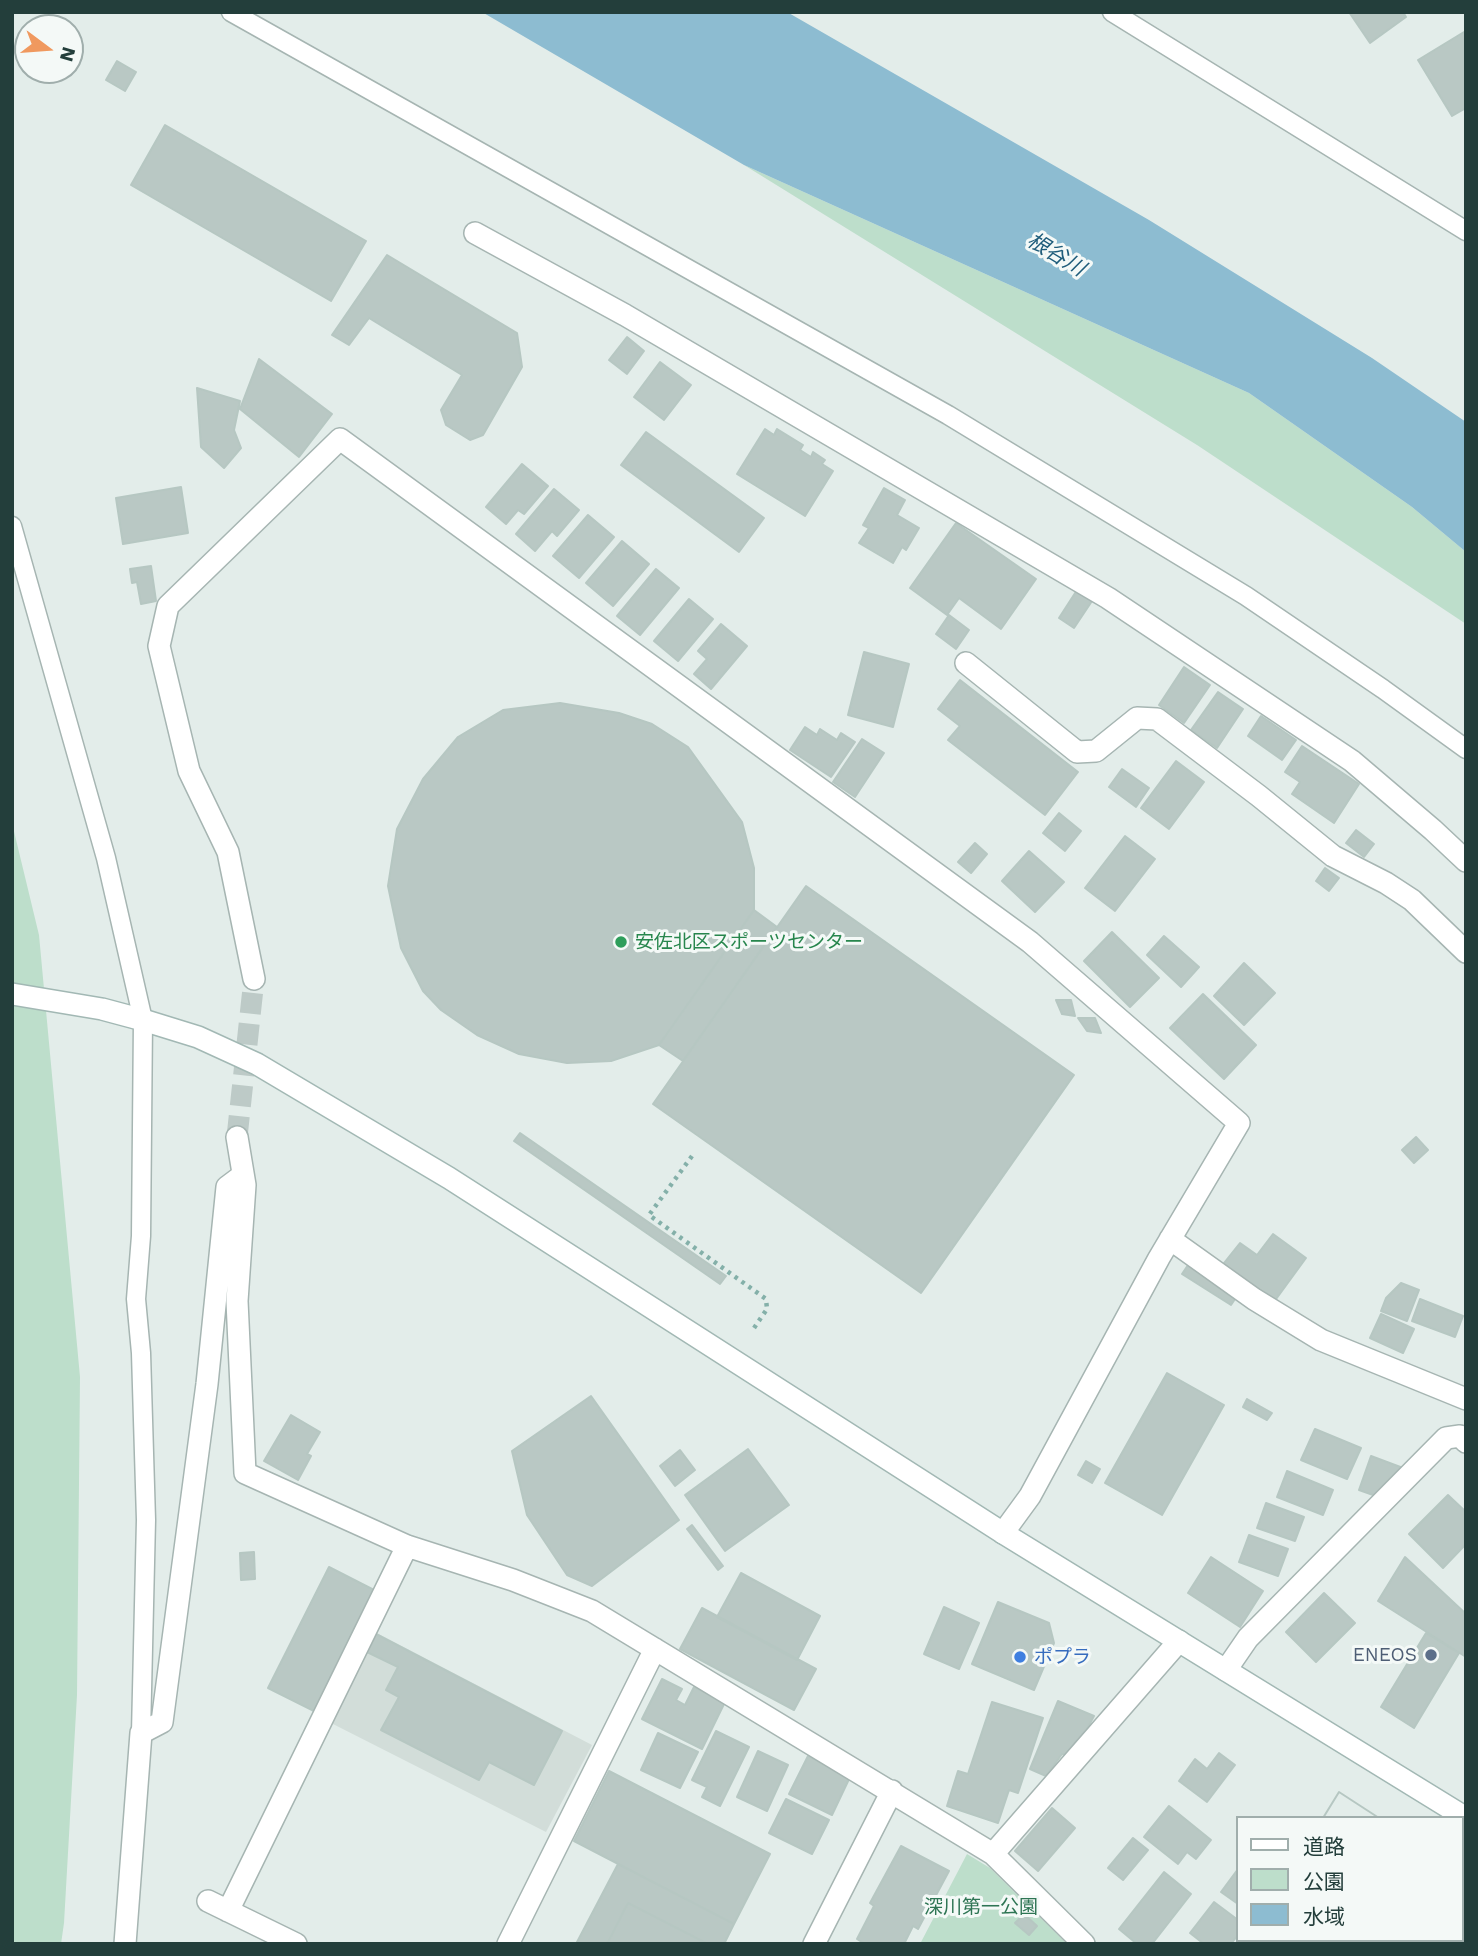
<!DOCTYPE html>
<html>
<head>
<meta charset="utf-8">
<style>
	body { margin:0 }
	#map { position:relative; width:1478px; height:1956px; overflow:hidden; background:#e3edea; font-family:"Work Sans","Noto Sans JP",sans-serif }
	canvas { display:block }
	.frame { position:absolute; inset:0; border:14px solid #233e3b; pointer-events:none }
	.legend { position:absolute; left:1236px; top:1816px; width:228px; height:126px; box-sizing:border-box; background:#f4f9f7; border:2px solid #a0aeac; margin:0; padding:9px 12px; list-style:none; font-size:21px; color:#233e3b }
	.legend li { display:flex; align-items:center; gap:14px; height:35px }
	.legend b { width:35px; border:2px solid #a0aeac }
	.north { position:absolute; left:14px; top:14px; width:70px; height:70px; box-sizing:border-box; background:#f4f9f7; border:2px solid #a0aeac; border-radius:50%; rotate:106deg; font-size:19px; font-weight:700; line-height:28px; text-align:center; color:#233e3b }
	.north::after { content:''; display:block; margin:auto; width:24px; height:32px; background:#f0995f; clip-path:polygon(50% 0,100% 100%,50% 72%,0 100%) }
</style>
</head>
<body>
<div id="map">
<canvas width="1478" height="1956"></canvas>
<div class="frame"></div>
<ul class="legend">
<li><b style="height:9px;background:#fff"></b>道路</li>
<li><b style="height:19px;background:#bddecb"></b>公園</li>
<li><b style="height:19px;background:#8dbcd1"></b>水域</li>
</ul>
<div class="north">N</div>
</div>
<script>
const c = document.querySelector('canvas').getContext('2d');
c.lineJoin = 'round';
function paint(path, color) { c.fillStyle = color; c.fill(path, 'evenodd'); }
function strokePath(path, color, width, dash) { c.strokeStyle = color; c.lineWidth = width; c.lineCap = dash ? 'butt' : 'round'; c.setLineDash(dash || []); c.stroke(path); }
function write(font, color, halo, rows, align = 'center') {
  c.font = font + ' "Work Sans","Noto Sans JP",sans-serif'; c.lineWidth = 6; c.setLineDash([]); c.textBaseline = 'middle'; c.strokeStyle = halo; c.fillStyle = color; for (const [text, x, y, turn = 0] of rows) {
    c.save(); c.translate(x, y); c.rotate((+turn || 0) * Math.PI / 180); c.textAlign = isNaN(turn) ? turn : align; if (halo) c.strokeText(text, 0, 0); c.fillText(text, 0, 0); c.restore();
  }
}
const built = new Path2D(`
	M375 1632 592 1745 546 1832 331 1723Z`);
const green = new Path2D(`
	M744 165 1249 393 1412 507 1466 552V624L1197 445Z
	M12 823 39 935 80 1377 77 1695 64 1923 61 1944H12Z
	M967 1854 990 1868 1067 1944H920Z`);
const water = new Path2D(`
	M482 12H787L1149 220 1372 358 1466 422V552L1412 507 1249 393 744 165Z`);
const building = new Path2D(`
	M1349 12H1403L1406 17 1370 43Z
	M1464 32 1466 35V108L1452 116 1418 60Z
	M117 61 136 72 125 91 106 80Z
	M165 125 366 241 331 301 131 185Z
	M387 255 517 333 522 367 483 435 470 440 446 425 441 410 462 375 369 318 349 345 332 335Z
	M627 337 644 351 627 374 609 360Z
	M259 359 332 414 299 457 240 409Z
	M660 362 691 385 664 420 634 397Z
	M197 388 240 401 234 430 241 448 224 468 201 447Z
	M765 429 774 435 777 429 803 445 800 450 811 457 813 452 825 460 822 464 833 471 805 516 737 474Z
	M646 432 764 518 739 552 621 465Z
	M522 464 548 486 524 514 518 510 506 524 486 507Z
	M181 487 188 533 123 544 116 498Z
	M884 488 905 500 897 515 919 528 906 550 902 547 893 563 859 543 869 528 863 525Z
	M554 489 579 510 557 536 552 531 535 551 516 534Z
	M588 515 614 537 579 578 553 556Z
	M956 523 1036 579 1001 629 959 598 947 615 910 588Z
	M622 541 649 564 613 606 586 583Z
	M151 566 156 601 141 604 137 582 132 583 130 569Z
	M656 569 679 588 640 635 617 616Z
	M1079 587 1094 598 1074 628 1059 618Z
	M689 599 713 619 678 661 654 641Z
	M949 615 969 630 956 649 936 634Z
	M721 624 747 646 711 689 694 674 707 659 698 651Z
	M864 652 909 664 893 727 848 715Z
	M1184 667 1210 685 1184 723 1159 705Z
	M960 680 1078 772 1045 815 948 740 960 726 938 709Z
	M1218 692 1243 709 1217 748 1191 730Z
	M560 703 619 713 652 724 688 747 742 822 754 868V910L659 1045 611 1061 567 1063 519 1054 477 1035 441 1010 423 991 401 948 388 886 397 829 423 779 458 737 503 710Z
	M1261 716 1296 740 1282 760 1248 736Z
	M805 727 817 735 820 729 837 740 841 733 855 742 831 777 790 750Z
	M862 739 884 753 855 797 833 782Z
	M1302 746 1359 784 1334 823 1292 794 1300 782 1285 772Z
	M1176 761 1204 782 1169 829 1141 808Z
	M1122 769 1149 788 1136 807 1109 787Z
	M1059 813 1081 831 1065 851 1043 833Z
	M1356 830 1374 844 1364 857 1346 843Z
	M1125 836 1155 859 1115 911 1085 888Z
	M975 843 987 854 971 873 958 862Z
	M1029 851 1064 882 1035 912 1002 881Z
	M1325 868 1339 878 1329 891 1316 881Z
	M806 886 1074 1075 921 1293 653 1104Z
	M754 910 777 927 683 1061 659 1045Z
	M1112 932 1159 978 1130 1007 1084 961Z
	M1164 936 1199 967 1181 987 1147 955Z
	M1244 963 1275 993 1244 1025 1214 996Z
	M1203 994 1256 1045 1224 1079 1170 1028Z
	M1056 1000H1071L1075 1016 1062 1014Z
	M1078 1018H1095L1101 1033 1087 1031Z
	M520 1133 726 1276 720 1284 514 1141Z
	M1416 1137 1428 1150 1414 1163 1402 1150Z
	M1273 1234 1306 1258 1271 1306 1220 1268 1240 1243 1257 1255Z
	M1190 1262 1239 1293 1231 1305 1182 1274Z
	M1401 1283 1419 1290 1407 1321 1381 1311 1386 1298Z
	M1420 1299 1463 1316 1455 1337 1412 1321Z
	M1381 1314 1414 1329 1403 1353 1370 1338Z
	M1167 1373 1224 1405 1162 1515 1105 1483Z
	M591 1396 679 1520 592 1586 567 1575 527 1515 512 1451Z
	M1247 1399 1272 1413 1267 1420 1243 1407Z
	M291 1415 320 1432 307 1454 311 1456 298 1480 264 1461Z
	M1315 1429 1361 1448 1347 1479 1301 1460Z
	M748 1449 789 1505 725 1551 685 1495Z
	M680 1450 695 1470 675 1486 660 1466Z
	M1371 1456 1403 1468 1376 1496 1359 1490Z
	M1086 1461 1100 1469 1092 1483 1078 1475Z
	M1287 1471 1333 1490 1323 1515 1277 1497Z
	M1448 1495 1466 1512V1544L1443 1568 1409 1534Z
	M1266 1503 1304 1517 1295 1541 1257 1528Z
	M692 1525 723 1566 718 1570 687 1529Z
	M1249 1535 1288 1549 1278 1576 1239 1562Z
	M254 1552 255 1579 241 1580 240 1553Z
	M1211 1557 1263 1591 1240 1627 1188 1593Z
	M1405 1557 1466 1614V1657L1378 1601Z
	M329 1567 374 1590 314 1711 268 1688Z
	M741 1573 820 1616 797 1660 717 1617Z
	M1324 1593 1355 1623 1316 1662 1286 1632Z
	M998 1602 1049 1623 1054 1643 1034 1690 972 1664Z
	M944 1607 979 1623 959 1669 924 1654Z
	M702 1608 816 1669 794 1710 680 1649Z
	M1426 1633 1459 1653 1414 1728 1381 1707Z
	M376 1634 562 1731 534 1785 489 1762 479 1780 381 1730 399 1697 386 1690 398 1667 367 1652Z
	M662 1679 682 1689 676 1700 685 1705 694 1687 725 1702 702 1749 642 1719Z
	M1058 1701 1094 1716 1087 1729 1065 1755 1062 1754 1046 1776 1030 1769Z
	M992 1702 1043 1718 1018 1793 1009 1790 998 1823 947 1806 958 1771 968 1774Z
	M716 1731 749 1747 720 1806 702 1797 707 1787 692 1780Z
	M658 1733 698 1752 680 1788 641 1770Z
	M758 1751 788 1765 767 1811 737 1797Z
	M1219 1753 1235 1765 1207 1802 1179 1781 1195 1759 1207 1769Z
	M808 1756 850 1777 832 1815 789 1794Z
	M609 1771 770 1854 734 1924 574 1841Z
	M1339 1792 1379 1818H1323Z
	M1339 1792 1379 1818H1323Z
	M786 1799 829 1820 812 1854 769 1833Z
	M1169 1806 1211 1840 1196 1859 1187 1852 1178 1864 1144 1837Z
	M1052 1808 1075 1828 1038 1871 1015 1851Z
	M1133 1838 1148 1850 1123 1880 1108 1868Z
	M901 1846 949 1871 918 1929 913 1926 904 1944H865L857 1939 874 1906 870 1903Z
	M618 1864 734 1924 724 1944H708L628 1903 607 1944H576Z
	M1238 1869V1904L1221 1892Z
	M1164 1872 1191 1894 1152 1944H1137L1119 1929Z
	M1214 1902 1238 1920V1935L1231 1944H1204L1190 1933Z
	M628 1903 708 1944H607Z
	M1462 1912 1466 1914V1940L1464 1944H1451L1445 1940H1462Z
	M1024 1914 1037 1926 1029 1935 1015 1923Z`);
const streetTunnel = new Path2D(`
	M237 1137 254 979`);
const path = new Path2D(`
	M692 1156 649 1215 766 1299 767 1309 754 1328`);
const lane = new Path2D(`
	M231 12 948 415 1246 596 1383 689 1466 749
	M1112 12 1466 231
	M12 526 106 858 143 1020 141 1236 136 1299 141 1353 146 1520 141 1733`);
const street = new Path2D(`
	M475 233 625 315 1108 598 1352 761 1433 830 1466 861
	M966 663 1077 752 1096 751 1137 718 1157 719 1259 796 1333 856 1386 883 1412 900 1466 952
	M254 979 228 852 189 771 159 646 168 606 340 439 1030 942 1239 1123 1159 1258 1030 1496 1003 1533
	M237 1137 245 1185 237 1301 245 1473 407 1546 513 1580 592 1611 993 1854 1084 1944
	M1170 1239 1254 1299 1321 1340 1466 1399
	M1226 1670 1248 1638 1446 1438 1460 1436 1466 1442
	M993 1854 1179 1641
	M208 1901 296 1944
	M228 1911 407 1546
	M125 1944 141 1733 162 1722 207 1384 227 1187 243 1175
	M508 1944 655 1649
	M814 1944 892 1791`);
const secondary = new Path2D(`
	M12 994 102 1009 143 1020 198 1037 257 1064 449 1178 1003 1533 1466 1818`);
const markers = [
	[621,942,7,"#2e9e5b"],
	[1431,1655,7,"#5c6f8a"],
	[1020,1657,7,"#3f7fe0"]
];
const leisureNames = [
	["安佐北区スポーツセンター",635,942]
];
const serviceNames = [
	["ENEOS",1417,1655]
];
const shopNames = [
	["ポプラ",1034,1657]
];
const parkNames = [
	["深川第一公園",981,1907]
];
const waterNames = [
	["根谷川",1056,255,31]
];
paint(built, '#d2ddd9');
paint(green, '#bddecb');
paint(water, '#8dbcd1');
paint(building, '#b9c8c4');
strokePath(building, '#b6c7c2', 2);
strokePath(streetTunnel, '#bdcac7', 21, [21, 10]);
strokePath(lane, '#a6b5b2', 21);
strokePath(street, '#a6b5b2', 24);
strokePath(secondary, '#a2b8b4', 24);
strokePath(path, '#84b0a9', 4.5, [3.5, 5]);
strokePath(lane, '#fff', 18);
strokePath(street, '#fff', 21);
strokePath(secondary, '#fff', 21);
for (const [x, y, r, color] of markers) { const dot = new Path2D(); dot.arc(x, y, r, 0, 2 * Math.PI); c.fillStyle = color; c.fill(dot); strokePath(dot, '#f4f9f7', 2.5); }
write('19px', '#27864d', '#f4f9f7', leisureNames, 'left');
write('19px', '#4e5e75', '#f4f9f7', serviceNames, 'right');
write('19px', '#366cbe', '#f4f9f7', shopNames, 'left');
write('19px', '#2e7554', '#f4f9f7', parkNames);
write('italic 21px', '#1e5c7a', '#f4f9f7', waterNames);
</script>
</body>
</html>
